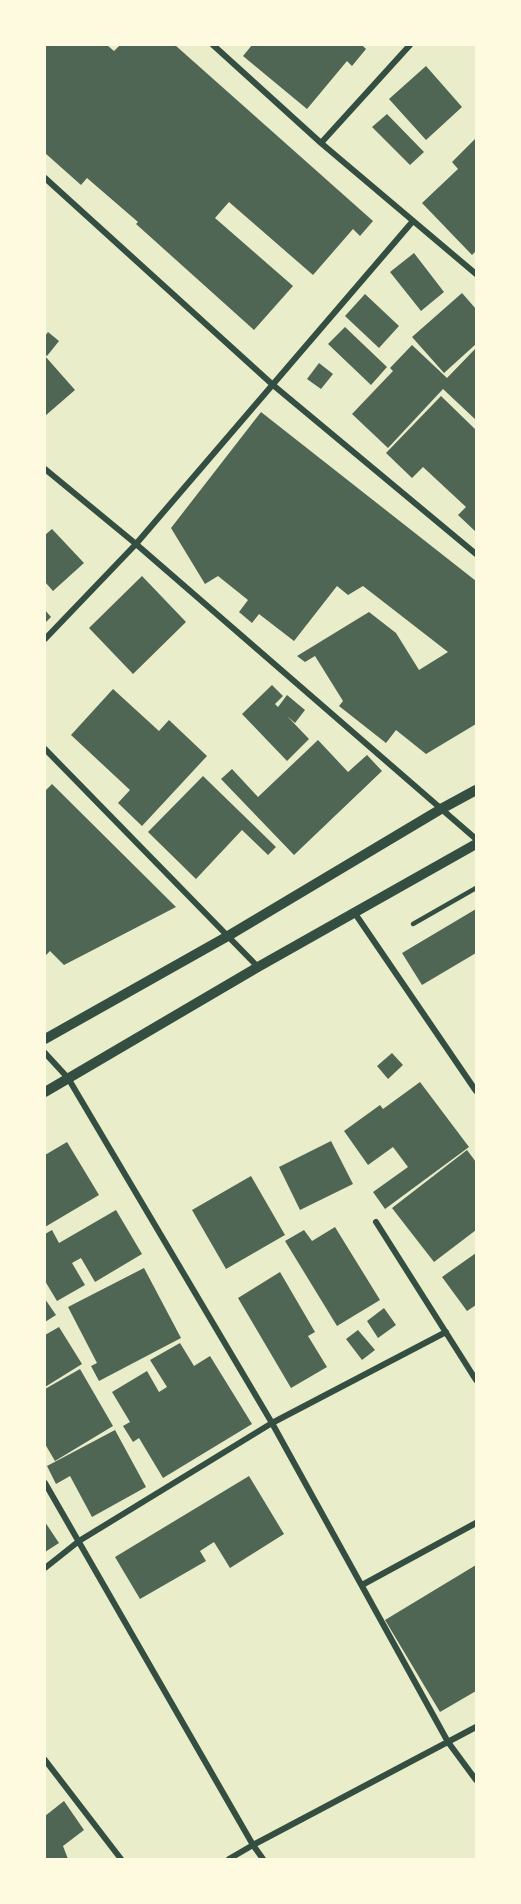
<!DOCTYPE html>
<html>
<head>
<meta charset="utf-8">
<style>
	body { margin:0 }
	#map { position:relative; width:521px; height:1904px; overflow:hidden; background:#e9edc9; font-family:Lato,sans-serif }
	canvas { display:block }
	.frame { position:absolute; inset:0; border:46px solid #fefae0; pointer-events:none }
</style>
</head>
<body>
<div id="map">
<canvas width="521" height="1904"></canvas>
<div class="frame"></div>
</div>
<script>
const c = document.querySelector('canvas').getContext('2d');
c.lineJoin = 'round';
function paint(path, color) { c.fillStyle = color; c.fill(path, 'evenodd'); }
function strokePath(path, color, width, dash) { c.strokeStyle = color; c.lineWidth = width; c.lineCap = dash ? 'butt' : 'round'; c.setLineDash(dash || []); c.stroke(path); }
const building = new Path2D(`
	M45 45H107L114 51 120 45H175L373 221 360 236 353 229 313 275 229 202 215 218 293 286 254 330 136 224 138 222 87 178 81 185 45 153Z
	M252 45H362L366 49 352 66 347 61 307 109 243 56Z
	M426 66 462 107 426 140 389 99Z
	M387 114 424 152 410 165 372 127Z
	M476 138V251L472 255 422 203 458 169 452 162Z
	M414 253 444 292 421 311 390 272Z
	M462 293 476 309V344L444 373 412 337Z
	M365 294 399 326 379 348 345 316Z
	M345 327 387 367 371 385 328 344Z
	M48 332 59 341 47 356 45 354V336Z
	M412 345 447 378 476 348V420L443 389 388 448 352 414 393 371 390 368Z
	M45 356 75 390 45 416Z
	M319 363 333 374 321 389 307 379Z
	M441 396 476 430V532L458 515 466 507 423 467 412 478 386 453Z
	M261 412 476 581V724L426 754 396 730 386 743 339 706 343 701 315 656 305 662 297 656 369 612 396 633 419 670 448 652 363 586 348 595 337 586 294 641 259 614 252 623 239 612 248 600 218 576 205 584 171 528Z
	M52 529 84 563 53 591 45 582V535Z
	M142 576 186 622 133 674 89 628Z
	M45 610 51 617 45 623Z
	M272 685 283 696 275 704 278 707 287 695 305 710 295 723 287 716 309 739 287 761 242 714Z
	M113 689 159 731 169 720 207 756 142 826 118 803 130 790 71 735Z
	M318 740 348 772 367 755 382 771 294 855 221 779 232 769 258 797Z
	M203 776 276 847 268 855 242 830 196 879 148 832Z
	M52 784 176 907 64 965 50 951 45 956V791Z
	M476 909V953L422 985 402 953Z
	M392 1053 403 1065 388 1079 377 1066Z
	M420 1082 469 1147 385 1209 373 1192 408 1167 393 1147 368 1165 344 1131 380 1105 383 1109Z
	M331 1141 353 1184 300 1210 279 1167Z
	M67 1142 99 1195 45 1227V1155Z
	M467 1150 476 1162V1230L434 1262 392 1208Z
	M251 1176 285 1235 226 1269 192 1210Z
	M116 1210 142 1254 95 1282 81 1258 72 1263 85 1285 57 1301 45 1281V1234L52 1230 59 1243Z
	M335 1227 380 1300 337 1326 285 1241 304 1230 312 1241Z
	M476 1253V1305L467 1311 442 1277Z
	M144 1268 181 1338 99 1381 91 1366 97 1363 68 1307Z
	M280 1272 315 1332 308 1336 327 1367 291 1388 238 1298Z
	M45 1299 56 1315 45 1322Z
	M384 1308 396 1325 378 1338 367 1321Z
	M59 1327 82 1364 45 1387V1335Z
	M358 1330 375 1350 362 1360 346 1339Z
	M180 1343 194 1366 210 1356 252 1424 163 1478 139 1438 133 1442 123 1426 130 1422 112 1392 147 1371 159 1392 167 1387 150 1360Z
	M80 1369 113 1426 55 1461 45 1444V1389Z
	M115 1430 146 1487 92 1517 70 1476 56 1484 47 1466Z
	M249 1476 284 1534 230 1568 214 1542 200 1551 206 1561 140 1599 115 1557Z
	M45 1522 59 1543 45 1552Z
	M476 1565V1691L440 1712 385 1620Z
	M64 1801 84 1830 63 1846 68 1859H45V1816Z`);
const service = new Path2D(`
	M413 924 476 888`);
const minor = new Path2D(`
	M213 45 321 143 476 274
	M321 143 410 45
	M45 178 273 385 476 554
	M45 469 136 544 476 839
	M45 639 136 544 413 221
	M45 749 258 967
	M354 912 476 1091
	M45 1053 68 1078 272 1423 448 1742 476 1780
	M376 1222 476 1380
	M45 1483 253 1845 263 1859
	M45 1568 79 1541 272 1423 446 1332
	M362 1585 476 1523
	M45 1760 121 1859
	M229 1859 253 1845 476 1727`);
const tertiary = new Path2D(`
	M45 1039 228 936 441 809 476 790
	M45 1092 258 967 476 844`);
paint(building, '#4f6655');
strokePath(service, '#344e41', 4.5);
strokePath(minor, '#344e41', 6);
strokePath(tertiary, '#344e41', 10);
</script>
</body>
</html>
